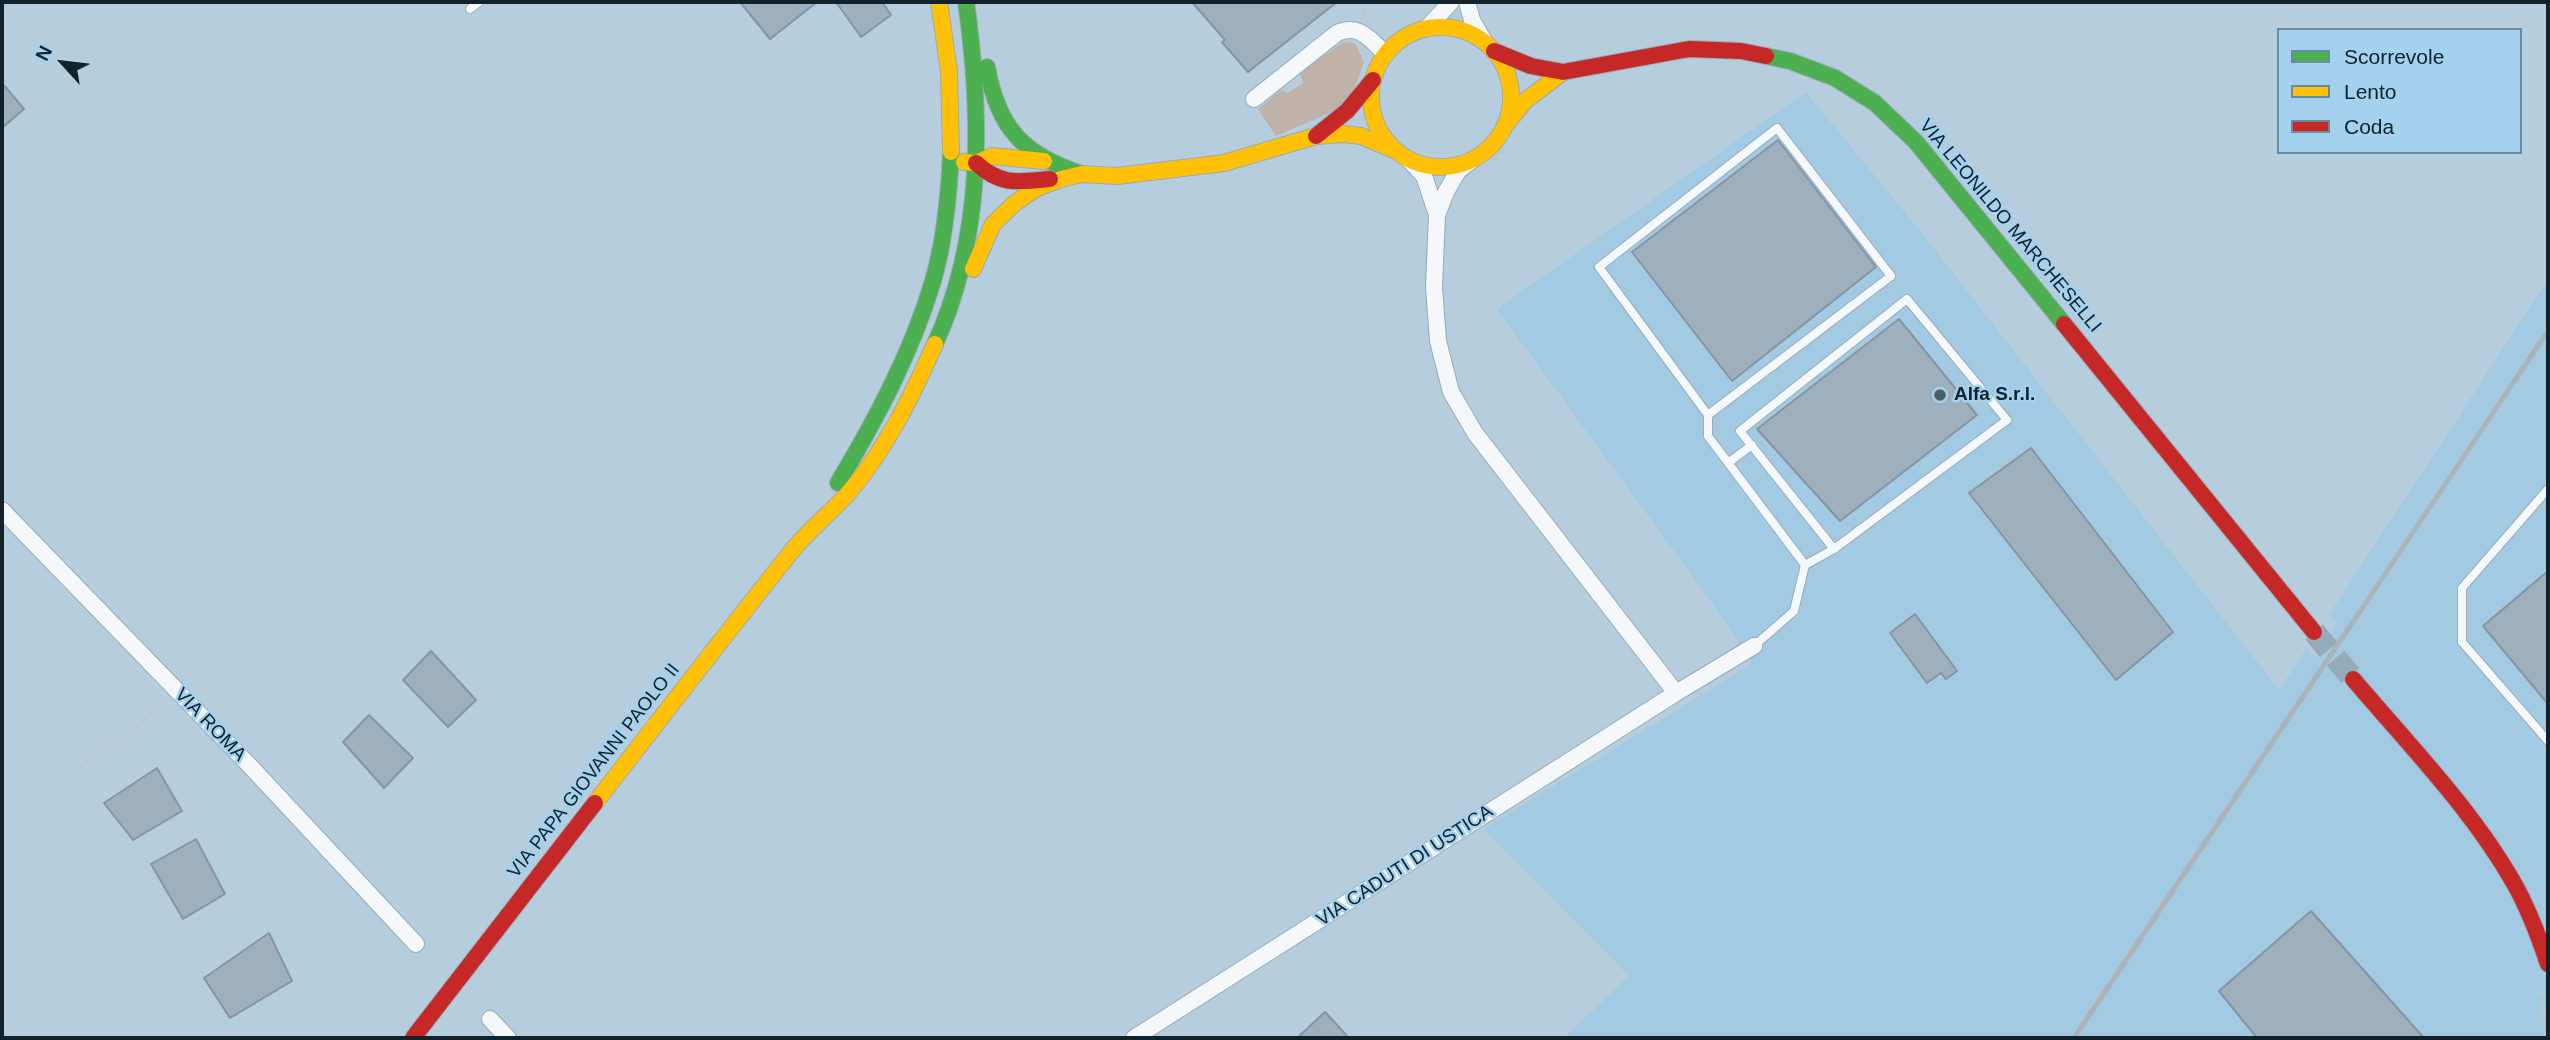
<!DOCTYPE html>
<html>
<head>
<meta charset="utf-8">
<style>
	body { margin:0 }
	#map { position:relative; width:2550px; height:1040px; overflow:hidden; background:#b5cddc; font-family:Helvetica,sans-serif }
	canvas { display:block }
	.frame { position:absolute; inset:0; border:4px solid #11222d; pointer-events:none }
	.legend { position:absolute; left:2277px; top:28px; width:245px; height:126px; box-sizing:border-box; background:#a4d1ed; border:2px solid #698ba0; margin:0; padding:9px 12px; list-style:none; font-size:21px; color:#11222d }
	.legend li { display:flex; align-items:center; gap:14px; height:35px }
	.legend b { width:35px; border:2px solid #698ba0 }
	.north { position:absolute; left:28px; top:28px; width:70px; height:70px; -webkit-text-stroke:5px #a4d1ed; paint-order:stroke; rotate:297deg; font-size:19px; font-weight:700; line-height:28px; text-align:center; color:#11222d }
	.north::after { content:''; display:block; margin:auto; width:24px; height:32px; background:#11222d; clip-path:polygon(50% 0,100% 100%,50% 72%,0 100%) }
</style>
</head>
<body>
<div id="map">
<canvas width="2550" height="1040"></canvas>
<div class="frame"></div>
<ul class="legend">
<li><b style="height:9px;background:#4caf50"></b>Scorrevole</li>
<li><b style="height:9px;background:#ffc107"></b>Lento</li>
<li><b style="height:9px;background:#c62828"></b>Coda</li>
</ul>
<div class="north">N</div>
</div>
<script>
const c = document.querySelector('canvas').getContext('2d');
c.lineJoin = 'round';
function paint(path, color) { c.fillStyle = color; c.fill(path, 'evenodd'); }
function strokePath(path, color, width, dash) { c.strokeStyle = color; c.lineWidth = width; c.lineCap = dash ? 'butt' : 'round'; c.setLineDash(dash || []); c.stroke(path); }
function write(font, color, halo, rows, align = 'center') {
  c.font = font + ' Helvetica,sans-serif'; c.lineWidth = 5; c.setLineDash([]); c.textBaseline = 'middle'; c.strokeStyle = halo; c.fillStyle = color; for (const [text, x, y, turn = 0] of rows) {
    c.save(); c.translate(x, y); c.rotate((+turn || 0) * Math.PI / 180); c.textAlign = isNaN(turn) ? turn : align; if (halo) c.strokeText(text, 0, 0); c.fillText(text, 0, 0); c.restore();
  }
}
const built = new Path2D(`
	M1806 92 1920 231 2279 690 2307 648 2315 658 2337 624 2329 615 2548 280V1038H1564L1629 976 1484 829 1752 664 1718 611 1497 309Z`);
const green = new Path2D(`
	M1343 42 1355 43 1364 62 1352 96 1341 108 1276 136 1258 109 1281 90 1288 93 1303 83 1300 73Z`);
const building = new Path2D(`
	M740 2H817L770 39Z
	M836 2H882L891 15 861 37Z
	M1192 2H1337L1248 72 1222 42 1225 40Z
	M2 83 24 109 2 128Z
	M1778 140 1876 267 1732 381 1632 252Z
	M1899 319 1977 415 1840 521 1757 429Z
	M2031 448 2173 632 2116 680 1969 493Z
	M2548 571V704L2483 626Z
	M1915 614 1957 671 1946 679 1941 673 1927 683 1890 633Z
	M431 651 476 700 448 727 403 680Z
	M369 715 413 758 384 788 343 742Z
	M157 768 182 811 133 840 104 803Z
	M196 839 225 894 183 919 151 864Z
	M2311 911 2424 1038H2257L2219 991Z
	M269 933 292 981 230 1018 204 978Z
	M1325 1012 1349 1038H1297Z`);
const secondaryTunnel = new Path2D(`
	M2314 632 2353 679`);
const path = new Path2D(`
	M1356 2 1366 15
	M1486 166 1498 157 1508 144
	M69 773 130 733 165 702
	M2538 981 2543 1001 2545 1038`);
const lane = new Path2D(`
	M470 9 479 2
	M1708 415 1891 276 1777 128 1599 267 1708 415V436L1805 565 1794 611 1754 646
	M1728 463 1752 445
	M2548 489 2462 588V642L2548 741
	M1805 565 1834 549 2007 420 1907 299 1740 431 1834 549`);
const street = new Path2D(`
	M1467 2 1472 20 1484 41
	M1427 28 1451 2
	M1254 99 1337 33C1360 23 1370 40 1386 54
	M1409 160 1424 176 1437 215
	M2 510 251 767 416 944
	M1676 693 1754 646
	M490 1019 508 1038
	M1134 1038 1676 693 1475 433 1451 392 1438 341 1434 287 1437 215 1446 192 1458 171 1471 161`);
const fast = new Path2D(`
	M1766 56 1790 61 1835 78 1875 103 1916 142 2064 324
	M987 67C998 128 1023 155 1082 174
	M935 344C984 237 982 116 966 2
	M838 483C875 421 911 354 932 284 945 242 949 196 951 152`);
const slow = new Path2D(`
	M939 2 949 71 951 152
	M1371 97a70 70 0 1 1 140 0a70 70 0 1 1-140 0Z
	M1507 123 1525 101 1563 72
	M964 162 976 163 992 156 1044 161
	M973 269 993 224 1015 203 1037 188 1061 179 1082 174 1117 176 1224 163 1316 136 1343 134 1361 136 1394 150
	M595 803C660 719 725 635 791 552 809 529 832 512 850 491 887 447 912 396 935 344`);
const jam = new Path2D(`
	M1494 51 1531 66 1563 72 1689 49 1741 51 1766 56
	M1316 136 1347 111 1373 80
	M976 163C1001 186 1018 182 1050 179
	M2064 324 2314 632
	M2353 679C2409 745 2472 809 2515 885 2529 910 2539 937 2548 964`);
const rail = new Path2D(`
	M2074 1038 2548 331`);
const jamBridge = new Path2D(`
	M413 1038 595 803`);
const markers = [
	[1940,395,7,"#4a5e6a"]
];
const streetNames = [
	["VIA LEONILDO MARCHESELLI",2010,226,50],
	["VIA ROMA",210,725,46],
	["VIA PAPA GIOVANNI PAOLO II",594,771,-52],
	["VIA CADUTI DI USTICA",1405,866,-33]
];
const poiNames = [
	["Alfa S.r.l.",1954,395]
];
paint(built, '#a2cae2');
paint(green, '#c0b2a8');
paint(building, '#9eafbd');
strokePath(building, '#8695a3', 2);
strokePath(secondaryTunnel, '#94abb9', 23, [23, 11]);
strokePath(lane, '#98abb7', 10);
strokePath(street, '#98abb7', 18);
strokePath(fast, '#98abb7', 18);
strokePath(slow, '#98abb7', 18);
strokePath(jam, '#98abb7', 18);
strokePath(path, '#c0c7cc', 3.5, [5, 5]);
strokePath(lane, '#f4f8fa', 8);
strokePath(street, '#f4f8fa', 16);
strokePath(fast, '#4caf50', 16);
strokePath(slow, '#ffc107', 16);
strokePath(jam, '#c62828', 16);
strokePath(rail, '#acb3b7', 5);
strokePath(jamBridge, '#98abb7', 18, []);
strokePath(jamBridge, '#c62828', 16);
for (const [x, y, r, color] of markers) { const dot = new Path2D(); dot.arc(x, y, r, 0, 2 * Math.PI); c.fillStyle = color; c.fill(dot); strokePath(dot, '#a4d1ed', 2.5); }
write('19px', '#11222d', '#a4d1ed', streetNames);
write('bold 19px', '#11222d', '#a4d1ed', poiNames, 'left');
</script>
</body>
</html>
